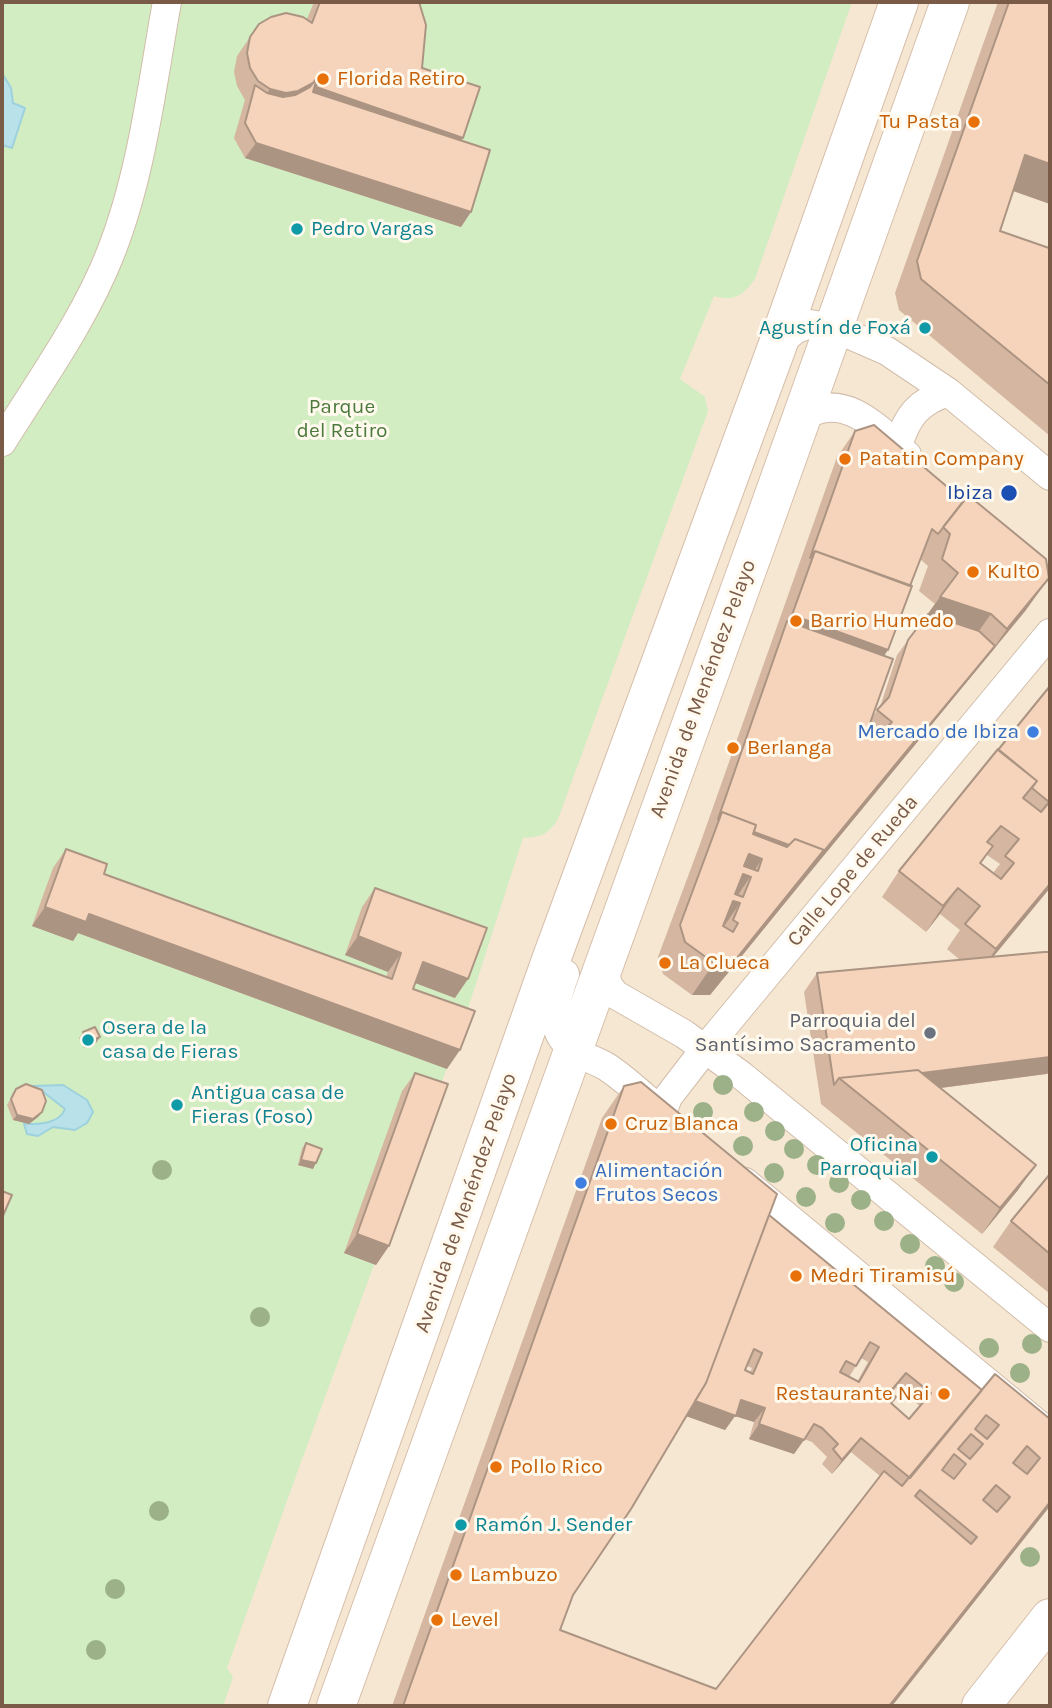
<!DOCTYPE html>
<html>
<head>
<meta charset="utf-8">
<style>
	body { margin:0 }
	#map { position:relative; width:1052px; height:1708px; overflow:hidden; background:#fef5e5; font-family:Karla,sans-serif }
	canvas { display:block }
	.frame { position:absolute; inset:0; border:4px solid #7a5b48; pointer-events:none }
</style>
</head>
<body>
<div id="map">
<canvas width="1052" height="1708"></canvas>
<div class="frame"></div>
</div>
<script>
const c = document.querySelector('canvas').getContext('2d');
c.lineJoin = 'round';
function paint(path, color) { c.fillStyle = color; c.fill(path, 'evenodd'); }
function strokePath(path, color, width, dash) { c.strokeStyle = color; c.lineWidth = width; c.lineCap = dash ? 'butt' : 'round'; c.setLineDash(dash || []); c.stroke(path); }
function write(font, color, halo, rows, align = 'center') {
  c.font = font + ' Karla,sans-serif'; c.lineWidth = 6; c.setLineDash([]); c.textBaseline = 'middle'; c.strokeStyle = halo; c.fillStyle = color; for (const [text, x, y, turn = 0] of rows) {
    c.save(); c.translate(x, y); c.rotate((+turn || 0) * Math.PI / 180); c.textAlign = isNaN(turn) ? turn : align; if (halo) c.strokeText(text, 0, 0); c.fillText(text, 0, 0); c.restore();
  }
}
const residential = new Path2D(`
	M2 2H1050V1706H2Z`);
const green = new Path2D(`
	M2 2H852L755 279C743 295 735 302 714 296L680 379 705 397 708 411 558 819C548 835 541 837 523 838L461 1030 301 1462 227 1668 233 1677 223 1706H2Z`);
const water = new Path2D(`
	M2 73 11 88 13 103 25 108 12 148 2 145Z
	M63 1085 87 1100 93 1112 87 1123 75 1130 53 1127 38 1136 27 1134 24 1124C36 1124 59 1125 65 1109L42 1091 22 1089 33 1086Z`);
const street = new Path2D(`
	M778 344 796 329 810 324 834 328 887 351 948 392 1050 476
	M803 417C843 389 879 429 907 455
	M2 442C40 381 85 319 111 252 142 173 152 85 167 2
	M898 446C907 416 918 402 948 392
	M602 966 609 987 616 995 684 1034 741 1075 1050 1328
	M565 974C555 1001 547 1028 572 1049 582 1057 596 1060 607 1067 625 1079 641 1094 658 1109
	M662 1113 668 1097 705 1049 1050 633
	M745 1182 1050 1434`);
const secondary = new Path2D(`
	M287 1706 551 960 778 344 899 2
	M336 1706C542 1139 748 571 950 2
	M981 1706 1050 1618`);
const trees = [
	[723,1085],
	[703,1112],
	[754,1112],
	[775,1131],
	[743,1146],
	[794,1149],
	[817,1165],
	[162,1170],
	[774,1173],
	[839,1183],
	[806,1197],
	[861,1200],
	[884,1221],
	[835,1223],
	[910,1244],
	[935,1266],
	[954,1282],
	[260,1317],
	[1032,1344],
	[989,1348],
	[1020,1373],
	[159,1511],
	[1030,1557],
	[115,1589],
	[96,1650]
];
const wall = new Path2D(`
	M314 2H419L422 68 463 138 461 141V227L245 158 234 138 245 100 237 86 234 72 237 56 259 24 307 19Z
	M998 2H1050V204L1013 191 1000 231 1050 254V436L899 310 895 293Z
	M855 431 1026 610 802 882 710 995H692L663 974 658 957 700 844 837 457ZM920 559 928 566 919 591 935 604 897 655 880 707 872 717 884 656Z
	M1050 686V888L994 956 1046 1074 941 1088 1018 1190 982 1234 821 1104 804 992 817 973 960 960 947 949 960 930 940 914 926 932 882 897 899 871ZM987 855 1000 864 993 873 981 864Z
	M66 849 104 874 386 977 388 972 345 955 362 907 375 888 455 998 415 983 413 989 447 1069 78 933 73 941 32 926 53 868Z
	M83 1032 96 1043 84 1048 79 1038Z
	M415 1073 389 1246 376 1265 344 1253 402 1091Z
	M624 1086 769 1215 982 1390 1050 1419V1506L892 1706H392L602 1118ZM861 1358 868 1362 857 1382 849 1377ZM747 1366 752 1368 750 1372 745 1370ZM896 1388 920 1406 909 1419 892 1404 891 1393ZM686 1416 725 1430 735 1416 754 1422 749 1439 794 1454 804 1439 812 1442 827 1457 822 1464 832 1474 851 1452 880 1476 716 1689 560 1630 573 1595Z
	M16 1089 42 1112 38 1117 29 1124 13 1120 7 1105Z
	M306 1143 313 1169 298 1165 302 1148Z
	M1050 1174V1294L993 1247 1011 1221Z`);
const shadedWall = new Path2D(`
	M313 83 299 102 257 108 270 89Z
	M316 87 463 138 450 156 303 106Z
	M256 143 471 212 461 227 245 158Z
	M1025 155 1050 164V204L1002 187Z
	M1049 578 1026 610 802 882 710 995H692L714 963H733L762 859 734 901 740 903 718 935 719 819 819 856 995 646 1007 629Z
	M940 597 991 614 968 646 917 629Z
	M792 615 888 650 866 682 787 621Z
	M1050 884V888L978 975 996 949Z
	M958 888 940 914 926 932 943 906Z
	M45 907 89 914 460 1050 447 1069 78 933 73 941 32 926Z
	M358 936 401 953 388 972 345 955Z
	M423 962 468 979 455 998 410 981Z
	M100 1037 96 1043 84 1048 88 1042Z
	M1050 1057V1073L1046 1074 864 1098 845 1083Z
	M42 1112 38 1117 29 1124 13 1120 17 1115Z
	M301 1160 316 1163 313 1169 298 1165Z
	M1036 1165 1018 1190 982 1234 1000 1208Z
	M357 1234 389 1246 376 1265 344 1253Z
	M694 1400H741L765 1408 754 1422 735 1416 725 1430 683 1415Z
	M759 1424 804 1440 794 1454 749 1439Z
	M861 1438 851 1452 832 1474 842 1460Z
	M1050 1502V1506L892 1706H889Z`);
const building = new Path2D(`
	M320 2H419L426 25 422 68 480 87 463 138 316 87 321 72 313 83 298 91 286 93 270 89 258 81 250 68 247 53 250 37 259 24 271 17 286 13 303 17 312 23Z
	M1009 2H1050V164L1025 155 1000 231 1049 248 1050 254V385L921 279 917 261Z
	M317 78 313 92 490 150 471 212 256 143 245 123 255 85 267 93 283 97 295 95 310 87Z
	M874 425 964 501 938 534 932 529 910 586 815 551 810 558 855 431Z
	M968 495 1046 559 1049 578 1007 629 991 614 940 597 958 573 942 559 950 534 943 527Z
	M815 551 912 586 888 650 792 615Z
	M928 614 979 631 995 646 908 751 915 741 884 730 892 722 877 710 889 697 908 640Z
	M787 621 893 659 869 726 915 741 820 856 824 850 795 839 789 845 754 832 756 825 722 812 718 819Z
	M1050 686V801L1049 802 1032 788 1037 781 998 750Z
	M998 749 1037 781 1023 798 1041 812 1050 801V884L996 949 965 924 980 906 958 888 943 906 899 871ZM1001 826 1019 839 1005 856 1014 863 1001 879 980 863 993 846 987 842Z
	M722 812 756 825 753 834 787 847 795 839 824 850 733 963H714L685 942 680 925ZM749 854 762 859 758 871 744 866ZM743 874 751 877 743 897 735 894ZM733 901 740 903 733 920 738 923 733 932 723 926Z
	M66 849 107 864 104 874 392 979 401 953 358 936 375 888 487 928 468 979 423 962 413 989 475 1011 460 1050 89 914 86 922 45 907Z
	M1044 952H1050V1057L922 1073 918 1070 839 1078 834 1085 817 973Z
	M95 1027 100 1037 88 1042 83 1032Z
	M918 1070 1036 1165 1000 1208 839 1078Z
	M415 1073 448 1084 389 1246 357 1234Z
	M641 1082 777 1194 706 1383 631 1509 573 1595 560 1630 716 1689 884 1471 902 1486 995 1374 1050 1419V1502L889 1706H403L624 1086ZM986 1415 999 1425 987 1439 975 1429ZM971 1434 983 1444 970 1459 958 1449ZM1027 1446 1040 1458 1027 1474 1013 1463ZM954 1454 966 1464 954 1479 942 1470ZM996 1485 1010 1497 997 1512 983 1500ZM920 1490 977 1537 971 1544 915 1496Z
	M26 1084 42 1090 46 1101 42 1112 33 1119 17 1115 11 1099 16 1089Z
	M306 1143 322 1149 316 1163 301 1160Z
	M1050 1174V1254L1011 1221Z
	M2 1191 12 1195 2 1218Z
	M769 1215 982 1390 910 1478 861 1438 842 1460 833 1449 838 1444 822 1428 814 1424 804 1440 759 1424 765 1408 741 1400 736 1416 695 1401 706 1383ZM870 1342 879 1347 859 1382 840 1372 846 1361 856 1366ZM754 1349 762 1353 753 1374 745 1370ZM906 1373 931 1393 909 1419 891 1403 896 1397 890 1392Z`);
const markers = [
	[323,79,7,"#e8710a"],
	[974,122,7,"#e8710a"],
	[297,229,7,"#0f9aa8"],
	[925,328,7,"#0f9aa8"],
	[845,459,7,"#e8710a"],
	[1009,493,9,"#1a4fb4"],
	[973,572,7,"#e8710a"],
	[796,621,7,"#e8710a"],
	[1033,732,7,"#3f7fe0"],
	[733,748,7,"#e8710a"],
	[665,963,7,"#e8710a"],
	[930,1033,7,"#6b7280"],
	[88,1040,7,"#0f9aa8"],
	[177,1105,7,"#0f9aa8"],
	[611,1124,7,"#e8710a"],
	[932,1157,7,"#0f9aa8"],
	[581,1183,7,"#3f7fe0"],
	[796,1276,7,"#e8710a"],
	[944,1394,7,"#e8710a"],
	[496,1467,7,"#e8710a"],
	[461,1525,7,"#0f9aa8"],
	[456,1575,7,"#e8710a"],
	[437,1620,7,"#e8710a"]
];
const foodNames = [
	["Florida Retiro",337,79],
	["Tu Pasta",960,122,"right"],
	["Patatin Company",859,459],
	["KultO",987,572],
	["Barrio Humedo",810,621],
	["Berlanga",747,748],
	["La Clueca",679,963],
	["Cruz Blanca",625,1124],
	["Medri Tiramisú",810,1276],
	["Restaurante Nai",930,1394,"right"],
	["Pollo Rico",510,1467],
	["Lambuzo",470,1575],
	["Level",451,1620]
];
const cultureNames = [
	["Pedro Vargas",311,229],
	["Agustín de Foxá",911,328,"right"],
	["Osera de la",102,1028],
	["casa de Fieras",102,1052],
	["Antigua casa de",191,1093],
	["Fieras (Foso)",191,1117],
	["Oficina",918,1145,"right"],
	["Parroquial",918,1169,"right"],
	["Ramón J. Sender",475,1525]
];
const parkNames = [
	["Parque",342,407],
	["del Retiro",342,431]
];
const transitNames = [
	["Ibiza",993,493]
];
const streetNames = [
	["Avenida de Menéndez Pelayo",703,689,-70],
	["Calle Lope de Rueda",853,871,-50],
	["Avenida de Menéndez Pelayo",466,1203,-71]
];
const shopNames = [
	["Mercado de Ibiza",1019,732],
	["Alimentación",595,1171,"left"],
	["Frutos Secos",595,1195,"left"]
];
const worshipNames = [
	["Parroquia del",916,1021],
	["Santísimo Sacramento",916,1045]
];
paint(residential, '#f6e7d3');
paint(green, '#d2edc2');
paint(water, '#b8e1ea');
strokePath(water, '#9dd1dd', 2);
strokePath(street, '#d1bdaa', 30);
strokePath(secondary, '#d7bfaa', 40);
strokePath(street, '#fff', 28);
strokePath(secondary, '#fff', 38);
c.fillStyle = '#9cb188';
for (const [x, y] of trees) { c.beginPath(); c.arc(x, y, 10, 0, 2 * Math.PI); c.fill(); }
paint(wall, '#d4b6a1');
paint(shadedWall, '#ac9483');
paint(building, '#f6d4bb');
strokePath(building, '#ac9483', 2);
for (const [x, y, r, color] of markers) { const dot = new Path2D(); dot.arc(x, y, r, 0, 2 * Math.PI); c.fillStyle = color; c.fill(dot); strokePath(dot, '#fff9ee', 2.5); }
write('21px', '#c56008', '#fff9ee', foodNames, 'left');
write('21px', '#0d838f', '#fff9ee', cultureNames, 'left');
write('21px', '#4c7a3c', '#fff9ee', parkNames);
write('21px', '#164399', '#fff9ee', transitNames, 'right');
write('21px', '#7a5b48', '#fff9ee', streetNames);
write('21px', '#366cbe', '#fff9ee', shopNames, 'right');
write('21px', '#5b616d', '#fff9ee', worshipNames, 'right');
</script>
</body>
</html>
